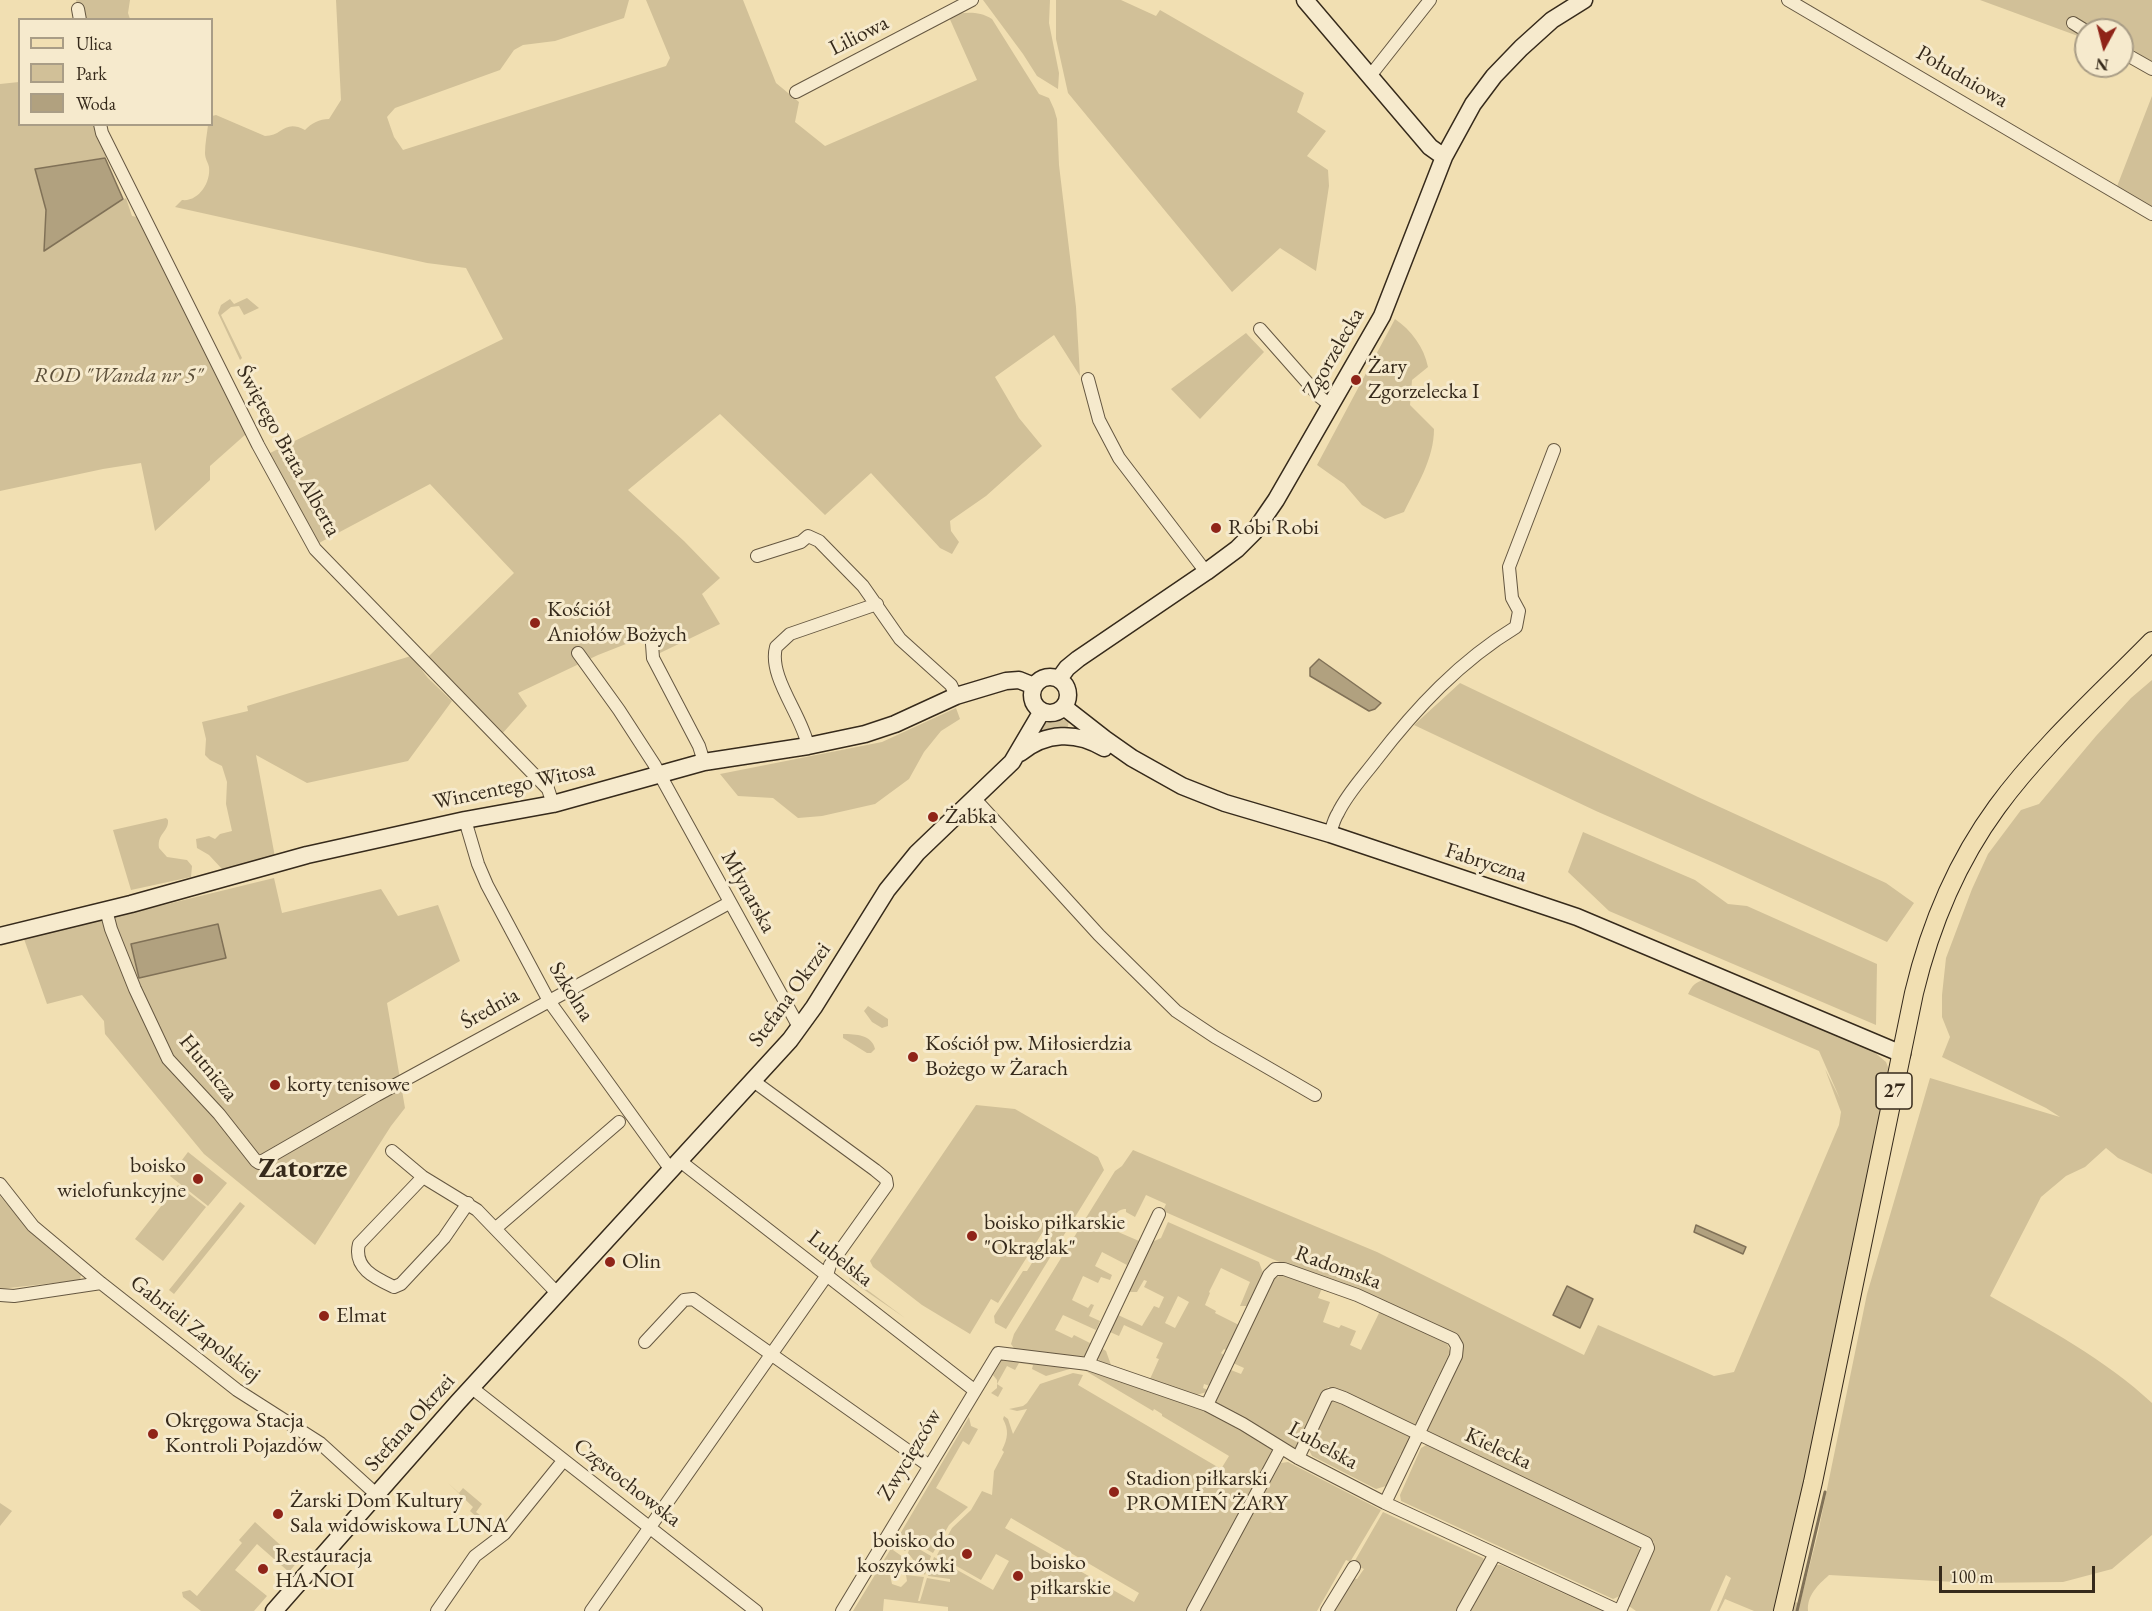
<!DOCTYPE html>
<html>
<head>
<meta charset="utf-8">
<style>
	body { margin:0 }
	#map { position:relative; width:2152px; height:1611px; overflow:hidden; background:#f1dfb2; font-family:"EB Garamond",serif }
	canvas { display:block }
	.legend { position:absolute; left:18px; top:18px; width:195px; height:108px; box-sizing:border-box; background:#f6eacd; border:2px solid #a99d86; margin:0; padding:8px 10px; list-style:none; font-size:18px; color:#362a1b }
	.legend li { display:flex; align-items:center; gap:12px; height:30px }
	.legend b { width:30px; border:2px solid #a99d86 }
	.north { position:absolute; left:2074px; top:18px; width:60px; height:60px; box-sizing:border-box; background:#f6eacd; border:2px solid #a99d86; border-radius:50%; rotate:187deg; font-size:16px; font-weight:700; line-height:24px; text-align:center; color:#362a1b }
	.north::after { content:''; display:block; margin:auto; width:21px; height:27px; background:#8f2418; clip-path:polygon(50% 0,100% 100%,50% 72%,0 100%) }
	.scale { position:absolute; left:1939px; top:1566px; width:156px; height:27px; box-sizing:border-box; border:3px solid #362a1b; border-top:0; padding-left:8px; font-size:18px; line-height:21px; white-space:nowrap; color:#362a1b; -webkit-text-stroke:4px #f6eacd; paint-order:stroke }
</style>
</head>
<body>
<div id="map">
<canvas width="2152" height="1611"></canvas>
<ul class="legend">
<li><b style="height:8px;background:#f1dfb2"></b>Ulica</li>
<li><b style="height:16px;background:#d1c098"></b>Park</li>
<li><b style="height:16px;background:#b1a17f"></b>Woda</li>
</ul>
<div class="north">N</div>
<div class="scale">100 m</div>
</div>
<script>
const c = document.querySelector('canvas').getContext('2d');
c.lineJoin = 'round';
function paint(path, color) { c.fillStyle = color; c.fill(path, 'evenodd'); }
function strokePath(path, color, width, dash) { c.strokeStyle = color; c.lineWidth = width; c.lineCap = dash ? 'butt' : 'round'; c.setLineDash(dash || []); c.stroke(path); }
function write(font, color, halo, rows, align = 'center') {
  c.font = font + ' "EB Garamond",serif'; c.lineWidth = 6; c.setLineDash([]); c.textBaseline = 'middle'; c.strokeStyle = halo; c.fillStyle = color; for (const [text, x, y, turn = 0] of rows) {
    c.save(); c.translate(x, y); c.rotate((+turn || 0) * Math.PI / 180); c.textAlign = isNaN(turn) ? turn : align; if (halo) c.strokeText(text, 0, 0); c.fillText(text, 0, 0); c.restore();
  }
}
const green = new Path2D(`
	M76 0H130L128 13 130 19H81Z
	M336 0H629L624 18 555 41 523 45 514 50 500 70 395 108 387 117 394 137 403 150 666 66 670 58 646 0H743L776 83 799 102 795 122 825 146 977 80 948 15C964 13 977 10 992 19L1039 94 1049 98 1054 109 1057 119 1059 165 1076 307 1080 376 1054 335 995 377 1019 418 1042 446 986 496 950 521 951 531 959 542 952 554 940 548 871 473 825 515 720 414 628 490 684 541 720 578 702 594 720 624 660 653 654 633 598 655 518 693 527 706 501 735 426 659 514 573 430 484 319 543 270 453 503 339 466 268 427 263 175 207 182 200C198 202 211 183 209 167 208 162 205 159 205 153 205 144 207 134 208 125L212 124V116L216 115 265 136C283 136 284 119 305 130 312 123 319 119 329 119L341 100Z
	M983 0H1050L1049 23 1059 73 1058 89 1037 76 1023 54Z
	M1056 0H1121L1156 16 1160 10 1304 93 1297 112 1326 131 1307 156 1328 170 1329 186 1316 271 1280 248 1232 292 1068 93 1056 39Z
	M1980 0H2152V66L2122 52V30H2086V39Z
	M19 82 20 124 96 125 108 157 35 169 46 210 44 251 126 198 132 216 137 217 142 226 246 434 210 466V480L155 531 141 463 103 469 0 491V84Z
	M2152 96V210L2116 189Z
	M247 298 259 308 244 315 239 306 231 307 221 315 242 358 240 360 218 313 221 305 230 299 234 304Z
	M1395 319C1411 330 1424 347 1428 367L1412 380 1410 405 1434 429C1434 459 1417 485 1404 512L1385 519 1362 505 1344 484 1317 465Z
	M1246 333 1264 352 1200 419 1171 389Z
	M411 656 428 678 452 701 408 761 307 783 256 755 275 857 222 869 209 855 197 848 196 839 209 836 215 839 220 834 232 831 226 804 227 782 222 766 210 760 205 755 206 739 202 722 248 711 247 706Z
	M2152 680V1174L2118 1158 2106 1148 2085 1167 2066 1176 2041 1197 1990 1296C2046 1328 2105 1359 2152 1403V1535L2112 1569 2063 1582 1973 1583 1829 1575C1818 1585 1807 1595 1808 1611H1791L1793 1602 1800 1603 1818 1533 1867 1294 1930 1078 2060 1117 2046 1108 1942 1057 1950 1037 1942 1017V995L1946 958 1972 889 1988 854 2021 810 2039 804 2096 736 2131 698Z
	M1460 683 1698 797 1886 883 1914 903 1887 942 1717 864 1596 811 1414 725Z
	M956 708 960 719 941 731 924 752 909 779 875 804 822 816 798 818 773 798 738 796 720 774 882 742Z
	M1057 718 1069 721 1067 731 1043 735 1037 732 1043 724Z
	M166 818 168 820C169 832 157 833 159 848L167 857 187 860 192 866 191 877 131 890 113 830Z
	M1583 832 1695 880 1728 904 1747 906 1877 964 1876 1025 1609 911 1568 872Z
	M274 878 282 913 381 889 398 916 438 905 460 961 387 1003 405 1108 391 1126 315 1245 204 1154 105 1034 104 1021 82 995 47 1004 24 939Z
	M1704 980H1711L1873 1051 1886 1062 1890 1072 1777 1611H1754L1725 1599 1719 1611H1717L1731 1578 1726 1575 1710 1611H1636L1626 1604 1654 1542 1422 1431 1459 1346 1362 1292 1277 1261 1163 1211 1166 1204 1146 1195 1135 1217 1126 1212V1209C1115 1209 1113 1219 1109 1228L1139 1241 1127 1265 1102 1252 1095 1266 1112 1275 1110 1280 1101 1277 1098 1283 1083 1276 1072 1300 1088 1308 1091 1304 1094 1305 1089 1316 1100 1321 1096 1330 1063 1315 1055 1330 1072 1338 1074 1335 1090 1343 1091 1350 1085 1358 1016 1351 1011 1344 1014 1334 1115 1171 1122 1166 1133 1150 1377 1252 1584 1355 1598 1325 1714 1376 1734 1372 1839 1125 1841 1112 1825 1069 1840 1099 1819 1051 1688 994C1692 986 1695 982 1704 980Z
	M868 1006 888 1019V1026L882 1028 872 1022 864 1011Z
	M843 1034C856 1034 872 1035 875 1049L871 1053H867L843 1038Z
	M976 1105 1015 1109 1098 1157 1104 1170 1006 1329 995 1323 994 1316 1023 1271H1027L1048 1237 1044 1230 998 1303 991 1299 970 1334 922 1305 873 1267 870 1261Z
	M188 1152 227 1183 208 1206 170 1176Z
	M178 1185 206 1207 163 1261 135 1239Z
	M0 1196 37 1238 81 1275 80 1280 0 1289Z
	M240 1202 245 1206 174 1294 169 1290Z
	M1168 1222 1259 1262 1263 1273 1247 1306H1240L1250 1282 1221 1268 1209 1292 1210 1293 1205 1305 1216 1311 1215 1313 1241 1326 1228 1351 1224 1349 1221 1353 1225 1356 1210 1386 1204 1384 1203 1388 1208 1390 1207 1392 1196 1395 1150 1379 1159 1359 1156 1358 1163 1343 1124 1325 1119 1336 1110 1332 1118 1315 1142 1326 1154 1306 1159 1308 1164 1297 1144 1287 1147 1281 1144 1280 1137 1292H1129L1152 1242 1161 1238ZM1178 1296 1189 1302 1175 1328 1165 1323Z
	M855 1270 862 1276 858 1283 905 1318 850 1280 849 1277Z
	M1283 1274 1322 1288 1318 1298 1330 1302 1323 1322 1339 1328 1341 1325 1356 1331 1350 1345 1361 1350 1381 1309 1446 1339 1450 1352 1414 1427 1328 1387 1297 1452 1215 1403 1231 1370 1241 1374 1244 1368 1233 1363 1274 1279Z
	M1100 1347 1106 1351 1111 1365 1146 1378 1100 1363 1097 1356Z
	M1003 1358 1088 1367 1220 1415 1274 1449 1273 1455 1187 1611H948V1607L884 1599 883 1611H853L898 1537 900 1538 893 1550 903 1557 902 1571 896 1569 890 1575 892 1584 901 1587 907 1581 906 1575 924 1577 918 1601H920L927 1578 950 1582V1579L928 1576 934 1557 993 1590 1009 1561 996 1554 981 1580 937 1555 952 1528 971 1510 982 1491 992 1495 994 1471 1004 1452 1002 1450C1008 1438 1009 1430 1003 1419L1004 1416 1008 1419 1013 1434 1027 1409 1017 1411 1009 1409 1023 1406 1027 1403 1040 1384 1073 1373 1083 1375 1078 1385 1221 1469 1229 1456 1162 1416V1414L1154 1409 1153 1411 1084 1370 1073 1368 1046 1376 1032 1369 1033 1365 1019 1363 1015 1370 1007 1366 997 1384 1003 1388 998 1397 991 1393 997 1388V1380L993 1375ZM1011 1518 1139 1593 1134 1602 1005 1528Z
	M1334 1398 1410 1436 1411 1440 1405 1454 1401 1453 1395 1466 1398 1467 1389 1487 1386 1486 1376 1489 1312 1456 1308 1448 1328 1402Z
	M969 1417 971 1426 978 1429 969 1445 963 1441 936 1488 968 1507 949 1525 933 1553 900 1534Z
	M1428 1444 1637 1544 1641 1552 1622 1595 1613 1599 1401 1501 1400 1495 1421 1448Z
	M1288 1462 1381 1510 1350 1562 1346 1560 1317 1611H1198L1281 1463Z
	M448 1483 459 1493 463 1488 482 1504 476 1512 499 1530 494 1533 470 1511 473 1507Z
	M0 1503 12 1511 0 1526Z
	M1383 1512 1483 1558 1485 1563 1456 1611H1332L1352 1578 1357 1579 1364 1569 1353 1564Z
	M255 1522 298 1561 289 1572 257 1544 235 1570 267 1596 254 1611H201L183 1597 182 1592 190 1590 197 1596 242 1543 239 1540Z
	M902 1539 931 1556 925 1575 908 1553 909 1550 907 1549 905 1551 897 1545Z
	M906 1555 921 1574 904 1572Z
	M1496 1565H1501L1602 1611H1469Z`);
const water = new Path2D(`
	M105 158 123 199 44 251 46 210 35 169Z
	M1319 659 1381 703 1375 709 1369 711 1310 676V668Z
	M218 924 226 958 139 978 131 944Z
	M1696 1225 1746 1247 1743 1254 1694 1232Z
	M1567 1286 1593 1299 1580 1328 1553 1315Z`);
const stream = new Path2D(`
	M1797 1611 1825 1492`);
const street = new Path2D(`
	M1788 0 2152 214
	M78 9 80 20
	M2073 23 2086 31
	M2122 52 2152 69
	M1370 76 1430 0
	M796 92 972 0
	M100 124 102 133 258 445 315 549 548 789 553 804
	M1260 329 1320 397 1330 405
	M1088 379 1099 420 1119 458 1206 572
	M757 556 801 542 808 536 819 541 863 586 900 639 951 685 956 696
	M652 644 653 658 699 746 704 762
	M578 653 619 710 654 764 799 1027
	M808 746C802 715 768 677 776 647L790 634 877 604
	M975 799 1099 935 1176 1011 1215 1037 1315 1095
	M465 820 478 864 487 885 549 1001 671 1170
	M1330 834C1332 827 1334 819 1338 813 1347 794 1363 777 1376 760 1416 708 1460 661 1516 627L1519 611 1512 598 1509 567 1554 450
	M106 910 111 929 135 989 168 1059 219 1114 256 1161 259 1163 377 1095 729 903
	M392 1151 423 1177 477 1210 558 1294
	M680 1161 974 1390
	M423 1177 359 1244C353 1268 375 1278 394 1287L401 1284 444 1238 468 1203
	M0 1184 33 1226 101 1283 237 1390 320 1443 376 1494
	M496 1228 619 1122
	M0 1295 14 1296 101 1283
	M645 1342 684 1300 693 1299 928 1465
	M1088 1364 1159 1214
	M472 1388 756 1611
	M1207 1405 1269 1275 1275 1269H1284L1357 1295 1453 1339 1457 1346 1456 1356 1385 1503
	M1298 1458 1327 1396 1333 1394 1344 1398 1646 1543 1648 1548 1620 1611
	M437 1611 475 1556 504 1534 563 1461
	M591 1611 827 1275 830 1265 887 1185 886 1179 875 1170 752 1080
	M842 1611 998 1353 1088 1364 1207 1405 1243 1424 1298 1458 1385 1503 1619 1611
	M1193 1611 1281 1448
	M1327 1611 1354 1567
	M1463 1611 1495 1554`);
const secondary = new Path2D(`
	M1305 0 1430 147 1444 157
	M1032 695a18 18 0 1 1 36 0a18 18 0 1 1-36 0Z
	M1059 679 1067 668 1078 659 1206 572 1237 549 1254 532 1276 500 1382 316 1444 157 1473 104 1494 76 1521 48 1552 20 1584 0
	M1064 707 1105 739 1132 758 1182 786 1225 803 1330 834 1577 917 1902 1054
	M1020 753C1046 732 1076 731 1104 748
	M0 936 131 904 307 855 465 820 553 804 704 762 808 746 865 734 895 724 956 696 1006 681 1019 680 1034 686
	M274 1611 458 1402 790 1040 814 1007 887 890 917 853 1012 762 1042 711`);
const primary = new Path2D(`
	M1783 1611 1813 1482 1914 993C1930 926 1956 863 1997 807 2040 748 2100 694 2152 641`);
const markers = [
	[1356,380,6,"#8f2418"],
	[1216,528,6,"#8f2418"],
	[535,623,6,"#8f2418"],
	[933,817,6,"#8f2418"],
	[913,1057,6,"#8f2418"],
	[275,1085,6,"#8f2418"],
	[198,1179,6,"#8f2418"],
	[972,1236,6,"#8f2418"],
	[610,1262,6,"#8f2418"],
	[324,1316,6,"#8f2418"],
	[153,1434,6,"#8f2418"],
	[1114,1492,6,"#8f2418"],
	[278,1514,6,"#8f2418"],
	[967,1554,6,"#8f2418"],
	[263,1569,6,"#8f2418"],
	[1018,1576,6,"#8f2418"]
];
const shields = [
	[1894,1091,36]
];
const shieldNames = [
	["27",1894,1091]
];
const streetNames = [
	["Liliowa",859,36,-27],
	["Południowa",1962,77,30],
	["Zgorzelecka",1334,353,-60],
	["Świętego Brata Alberta",288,451,61],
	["Wincentego Witosa",514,786,-12],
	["Fabryczna",1486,863,18],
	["Młynarska",748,892,61],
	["Szkolna",571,992,58],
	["Stefana Okrzei",790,995,-54],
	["Średnia",490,1009,-29],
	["Hutnicza",208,1068,51],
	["Lubelska",840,1259,38],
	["Radomska",1338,1268,20],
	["Gabrieli Zapolskiej",195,1329,38],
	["Stefana Okrzei",410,1423,-48],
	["Lubelska",1323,1446,29],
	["Kielecka",1498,1449,25],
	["Zwycięzców",910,1455,-59],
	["Częstochowska",627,1483,38]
];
const poiNames = [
	["Żary",1368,367],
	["Zgorzelecka I",1368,392],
	["Robi Robi",1228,528],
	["Kościół",547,610],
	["Aniołów Bożych",547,635],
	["Żabka",945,817],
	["Kościół pw. Miłosierdzia",925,1044],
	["Bożego w Żarach",925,1069],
	["korty tenisowe",287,1085],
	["boisko",186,1166,"right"],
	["wielofunkcyjne",186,1191,"right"],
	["boisko piłkarskie",984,1223],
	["\"Okrąglak\"",984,1248],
	["Olin",622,1262],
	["Elmat",336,1316],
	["Okręgowa Stacja",165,1421],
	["Kontroli Pojazdów",165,1446],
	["Stadion piłkarski",1126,1479],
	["PROMIEŃ ŻARY",1126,1504],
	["Żarski Dom Kultury",290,1501],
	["Sala widowiskowa LUNA",290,1526],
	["boisko do",955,1541,"right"],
	["koszykówki",955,1566,"right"],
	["Restauracja",275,1556],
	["HA NOI",275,1581],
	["boisko",1030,1563],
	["piłkarskie",1030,1588]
];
const parkNames = [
	["ROD \"Wanda nr 5\"",118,376]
];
const districtNames = [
	["Zatorze",303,1169]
];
paint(green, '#d1c098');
paint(water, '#b1a17f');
strokePath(water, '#807157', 1.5);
strokePath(stream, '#807157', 3);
strokePath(street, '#655741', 14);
strokePath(secondary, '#362a1b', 19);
strokePath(primary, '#362a1b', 20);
strokePath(street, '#f6eacd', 12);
strokePath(secondary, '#f6eacd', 16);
strokePath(primary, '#f1dfb2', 18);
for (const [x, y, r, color] of markers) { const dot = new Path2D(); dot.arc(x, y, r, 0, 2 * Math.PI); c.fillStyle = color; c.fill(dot); strokePath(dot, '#f6eacd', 2); }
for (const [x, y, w] of shields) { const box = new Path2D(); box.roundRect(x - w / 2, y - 18, w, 36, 4.5); c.fillStyle = '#f6eacd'; c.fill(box); strokePath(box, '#362a1b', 1.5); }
write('bold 21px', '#362a1b', null, shieldNames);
write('22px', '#362a1b', '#f6eacd', streetNames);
write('22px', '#362a1b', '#f6eacd', poiNames, 'left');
write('italic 22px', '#5d503a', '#f6eacd', parkNames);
write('bold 28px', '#362a1b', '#f6eacd', districtNames);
</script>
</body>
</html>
